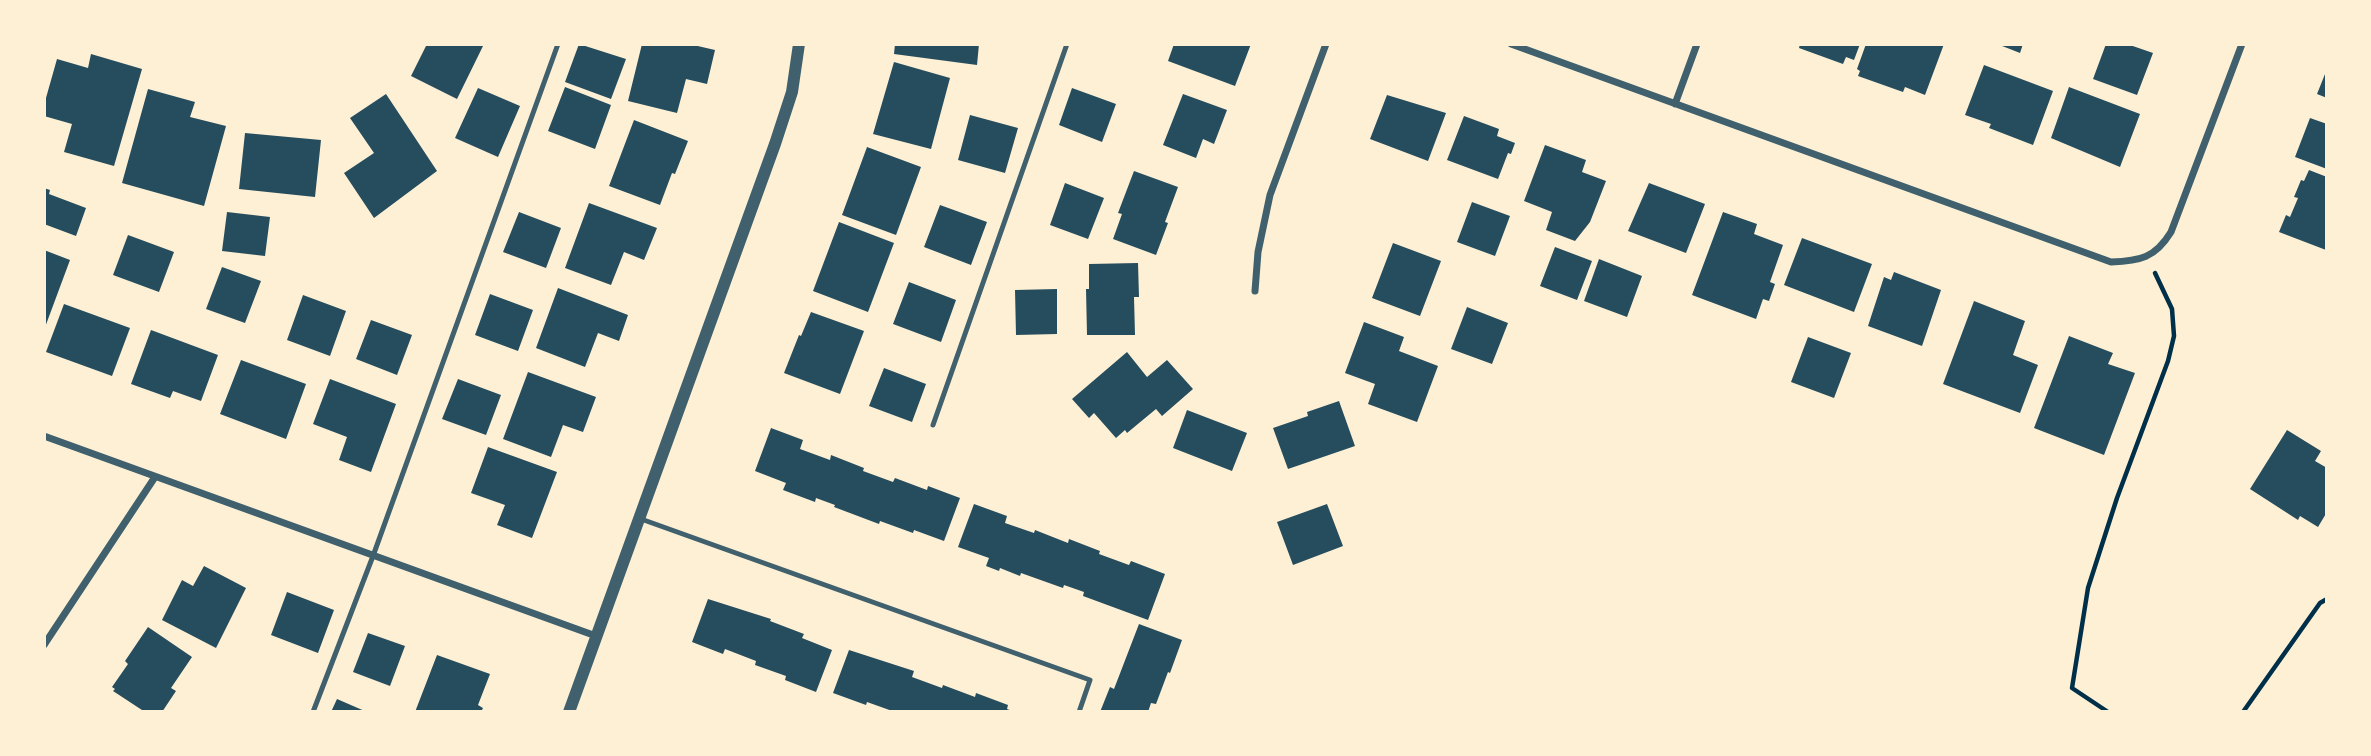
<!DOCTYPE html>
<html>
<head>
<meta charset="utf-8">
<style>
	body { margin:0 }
	#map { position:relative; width:2371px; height:756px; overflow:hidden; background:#fdf0d5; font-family:"Fira Sans Condensed",sans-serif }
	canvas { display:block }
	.frame { position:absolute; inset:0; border:46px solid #fdf0d5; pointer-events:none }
</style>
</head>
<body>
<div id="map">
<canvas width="2371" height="756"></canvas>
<div class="frame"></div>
</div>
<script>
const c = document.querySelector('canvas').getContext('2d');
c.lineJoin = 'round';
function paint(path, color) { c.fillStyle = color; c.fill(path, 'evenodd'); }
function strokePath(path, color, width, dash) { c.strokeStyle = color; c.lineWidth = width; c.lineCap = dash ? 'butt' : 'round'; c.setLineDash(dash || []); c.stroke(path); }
const building = new Path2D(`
	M427 44H484L457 99 411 76Z
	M579 44 626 59 611 99 565 82Z
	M642 44H689L715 50 707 84 686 79 677 113 628 101Z
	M895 44H979L977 65 894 54Z
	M1174 44H1251L1235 86 1168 61Z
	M1800 44H1860L1854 60 1846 57 1843 64 1799 48Z
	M1866 44H1944L1925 95 1905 87 1903 92 1858 76 1860 71 1857 69Z
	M1997 44H2023L2020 53Z
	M2106 44H2127L2153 53 2137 95 2093 79Z
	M91 54 142 69 114 166 64 152 72 124 44 116V105L57 59 88 68Z
	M894 62 950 78 931 149 873 134Z
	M1984 65 2053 91 2033 145 1989 128 1991 124 1965 115Z
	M2327 69V98L2317 94Z
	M565 87 611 105 595 149 548 131Z
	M2069 87 2140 114 2120 167 2051 138Z
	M478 88 520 106 498 157 455 138Z
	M1072 88 1116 104 1102 142 1059 125Z
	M148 89 195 102 190 117 226 126 204 206 122 183Z
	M386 94 437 171 374 218 344 173 374 153 350 118Z
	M1183 94 1227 110 1214 144 1203 139 1196 158 1163 145Z
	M1387 95 1446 113 1428 161 1370 139Z
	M970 115 1018 128 1005 173 958 160Z
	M1464 116 1499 129 1497 136 1515 143 1511 154 1508 153 1498 179 1447 160Z
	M2310 118 2327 124V169L2295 157Z
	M634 120 688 141 675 174 672 173 660 205 609 186Z
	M245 133 321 140 315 197 239 189Z
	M1545 145 1586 160 1582 172 1606 181 1590 222 1575 241 1546 230 1552 212 1524 201Z
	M867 147 921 167 896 235 842 215Z
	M2309 170 2327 177 2326 250 2279 232 2286 215 2290 217 2298 198 2294 197 2301 180 2304 181Z
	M1134 171 1178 187 1165 222 1168 223 1156 255 1113 239 1122 214 1118 213Z
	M1065 183 1104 198 1088 239 1050 225Z
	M1649 183 1705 204 1686 253 1628 231Z
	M44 188 50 190 49 194 86 208 76 236 44 224Z
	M1472 202 1510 216 1495 256 1457 242Z
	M589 203 657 228 644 260 624 252 611 285 565 268Z
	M940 205 987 222 971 265 924 247Z
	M227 212 270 217 265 256 222 251Z
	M519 212 561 228 546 268 503 252Z
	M1723 212 1757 224 1754 234 1783 245 1770 282 1775 284 1769 301 1763 299 1756 319 1692 295Z
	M839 222 894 243 868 312 813 291Z
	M128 235 174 252 159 292 113 275Z
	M1802 238 1872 264 1854 312 1784 285Z
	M1393 243 1441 261 1420 316 1372 298Z
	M1555 247 1592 261 1577 300 1540 286Z
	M44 250 70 260 44 330Z
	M1599 259 1642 276 1627 317 1584 301Z
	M1138 263 1139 297H1134L1135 335H1087L1086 289H1089V264Z
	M222 267 261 281 245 323 206 309Z
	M1894 272 1941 290 1922 346 1868 326 1884 277 1891 280Z
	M909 282 956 300 941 342 893 324Z
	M558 288 628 315 619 341 598 333 585 367 536 348Z
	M1057 289V334L1016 335 1015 290Z
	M490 294 533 310 518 351 475 335Z
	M303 295 346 311 330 356 287 340Z
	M1974 301 2025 321 2013 355 2038 365 2020 413 1943 384Z
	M64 304 130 328 112 376 46 352Z
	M1467 307 1508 323 1492 364 1451 349Z
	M811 312 864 331 840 394 784 373 799 335 801 336Z
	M371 320 412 335 397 375 356 359Z
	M1364 322 1404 337 1399 351 1438 366 1417 422 1368 404 1375 384 1345 373Z
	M151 330 218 355 201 401 173 391 170 398 131 384Z
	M2069 336 2113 353 2108 364 2135 373 2104 455 2034 428Z
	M1808 337 1851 353 1834 398 1791 382Z
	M1127 352 1147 377 1167 360 1193 389 1162 416 1156 409 1127 433 1125 430 1116 438 1094 413 1089 418 1072 399Z
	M241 360 306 384 286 439 220 414Z
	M884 368 926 384 912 422 869 406Z
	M528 372 596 397 583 432 563 425 551 457 503 439Z
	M330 379 396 404 371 472 339 460 347 437 313 424Z
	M458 379 501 395 486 435 442 419Z
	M1339 401 1355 446 1288 469 1273 428 1308 416 1307 412Z
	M1187 410 1247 433 1232 471 1173 448Z
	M771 428 803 440 800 449 830 460 831 455 864 468 863 471 893 482 895 478 927 490 928 486 960 498 944 541 914 530 913 533 880 521 879 524 834 507 835 505 816 498 815 502 783 490 786 483 755 471Z
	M2287 430 2321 451 2315 461 2327 468V512L2318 527 2300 516 2298 520 2250 489Z
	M488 447 557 472 532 538 497 525 505 505 471 493Z
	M974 504 1007 516 1005 523 1034 533 1035 530 1068 543 1069 539 1100 551 1099 554 1129 565 1131 561 1165 574 1148 620 1083 596 1084 592 1064 585 1063 588 1021 573 1020 576 1000 568 999 571 986 566 989 558 958 547Z
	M1327 504 1343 546 1293 565 1277 522Z
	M204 566 246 588 216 648 162 620 182 580 193 586Z
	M287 592 334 610 318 653 271 635Z
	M708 599 771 619 770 621 804 634 802 638 832 650 816 692 785 680 786 676 755 665 756 661 725 649 723 654 692 642Z
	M1139 624 1182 640 1170 673 1168 672 1156 704 1151 703 1148 712H1100L1110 687 1114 689Z
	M148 627 192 657 171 688 176 691 162 712H145L113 691 115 689 112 687 128 664 125 661Z
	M368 633 405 646 390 686 353 672Z
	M849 650 914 671 912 677 942 688 943 685 975 697 976 693 1008 705 1007 709 1015 712H895L867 702 866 705 833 693Z
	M437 655 490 674 478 705 483 708 481 712H415Z
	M337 699 367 712H331Z`);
const path = new Path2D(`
	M2108 712 2072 688 2088 588 2117 498 2168 361 2174 336 2172 309 2155 273
	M2243 712 2320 603 2327 599`);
const service = new Path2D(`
	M933 425 1067 44
	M641 519 1090 680 1079 712
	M313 712 373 556 558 44`);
const minor = new Path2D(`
	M1511 44 2111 262C2140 261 2155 258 2171 232L2242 44
	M1675 104 1697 44
	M1255 291 1258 252 1270 195 1326 44
	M44 436 596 636
	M44 645 155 477`);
const tertiary = new Path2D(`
	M569 712 775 144 792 92 799 44`);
paint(building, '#264d5e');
strokePath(path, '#003049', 4.5);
strokePath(service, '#3f606c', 5);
strokePath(minor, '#3f606c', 7);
strokePath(tertiary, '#3f606c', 12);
</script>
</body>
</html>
